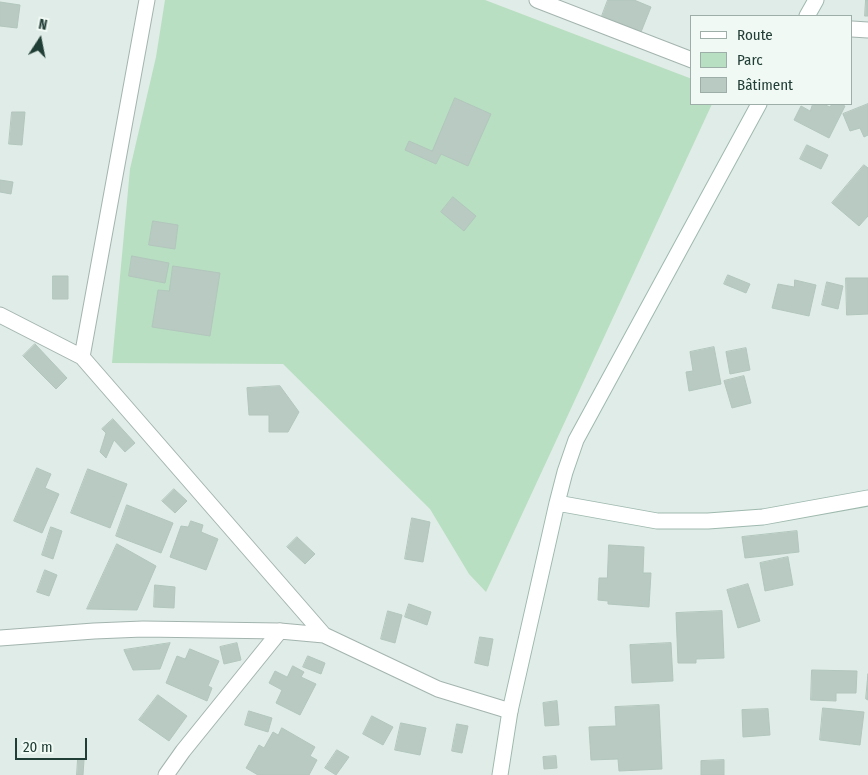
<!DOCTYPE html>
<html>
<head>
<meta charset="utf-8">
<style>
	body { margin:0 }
	#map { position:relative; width:868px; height:775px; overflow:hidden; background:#e0ece7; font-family:"Fira Sans Condensed",sans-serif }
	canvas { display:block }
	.legend { position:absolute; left:690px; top:15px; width:162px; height:90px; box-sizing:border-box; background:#f1f9f5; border:1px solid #9daea8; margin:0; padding:6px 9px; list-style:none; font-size:15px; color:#203e35 }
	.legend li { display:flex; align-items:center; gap:10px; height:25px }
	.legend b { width:25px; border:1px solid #9daea8 }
	.north { position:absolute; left:15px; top:15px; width:50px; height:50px; -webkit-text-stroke:4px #f1f9f5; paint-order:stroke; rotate:11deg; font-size:14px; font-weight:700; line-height:20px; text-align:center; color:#203e35 }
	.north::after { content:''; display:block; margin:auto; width:18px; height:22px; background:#203e35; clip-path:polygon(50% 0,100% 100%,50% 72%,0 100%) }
	.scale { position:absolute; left:15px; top:738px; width:72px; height:22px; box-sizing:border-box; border:2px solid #203e35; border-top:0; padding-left:6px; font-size:15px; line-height:18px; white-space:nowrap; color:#203e35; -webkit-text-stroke:4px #f1f9f5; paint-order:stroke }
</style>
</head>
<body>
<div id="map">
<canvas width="868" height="775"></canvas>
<ul class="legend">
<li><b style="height:6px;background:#fff"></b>Route</li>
<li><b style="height:14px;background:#b8dfc1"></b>Parc</li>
<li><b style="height:14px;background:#b9cac2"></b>Bâtiment</li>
</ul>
<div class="north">N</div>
<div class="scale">20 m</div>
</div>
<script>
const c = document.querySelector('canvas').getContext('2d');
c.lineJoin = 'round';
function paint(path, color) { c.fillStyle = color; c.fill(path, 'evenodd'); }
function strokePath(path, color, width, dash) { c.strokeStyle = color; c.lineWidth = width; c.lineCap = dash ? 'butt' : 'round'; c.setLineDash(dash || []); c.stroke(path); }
const green = new Path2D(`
	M165 0H485L692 79V104H712L486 592 469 574 430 509 283 364 112 363 130 169 156 57Z`);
const building = new Path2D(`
	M608 0H634L651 7 641 32 602 16Z
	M866 0H868V16H865Z
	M0 2 20 5 17 28 0 26Z
	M455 98 491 114 468 166 441 154 436 164 405 150 409 141 432 151Z
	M813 104H823L830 107 832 104H840L845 106 829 138 794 120 801 106 810 111Z
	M868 104V135L864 137 860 128 850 131 843 114Z
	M12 112H25L22 145 9 144Z
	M807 145 828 155 821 169 800 159Z
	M864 165 868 168V216L859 226 832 203Z
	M0 180 13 182 11 194 0 192Z
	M453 197 476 216 464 231 441 212Z
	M153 221 178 225 175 249 149 245Z
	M132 256 169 263 165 283 129 276Z
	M173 266 220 273 210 336 152 327 158 290 169 291Z
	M728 275 750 284 746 293 724 284Z
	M53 276H68V299H53Z
	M846 278H868V314L847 315Z
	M795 280 816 285 809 316 772 308 778 284 794 287Z
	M827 282 843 286 838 309 822 305Z
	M35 344 67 378 56 389 23 356Z
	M714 347 721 384 689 391 686 372 693 371 690 352Z
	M746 348 750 370 730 374 726 352Z
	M744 376 751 403 732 408 724 381Z
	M280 386 299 412 288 432H269V415H249L247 388Z
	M113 419 135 443 125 452 114 440 106 458 100 452 106 433 102 429Z
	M37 468 51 474 45 488 59 494 42 533 14 521Z
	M88 469 127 484 110 528 71 513Z
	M174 489 187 501 175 513 162 501Z
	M127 505 173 523 161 553 116 536Z
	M412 518 430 522 423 562 405 559Z
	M191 521 203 525 201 532 218 539 206 570 170 557 181 526 188 527Z
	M51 527 62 531 53 559 42 555Z
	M797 531 799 552 745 558 742 537Z
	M297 537 315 554 305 564 287 547Z
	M117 544 156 566 137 610 87 609Z
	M609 545 644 547 643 573H651L649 607 608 604V601L598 600 599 578H607Z
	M788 557 793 585 765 591 760 563Z
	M45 570 57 575 49 596 37 592Z
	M748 584 760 621 738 628 727 590Z
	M155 585 175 587 174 608 154 607Z
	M409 604 431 612 427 625 405 617Z
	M388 611 402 615 395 643 381 639Z
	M722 611 724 658 696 659V663H678L676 613Z
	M480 637 493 639 488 666 475 663Z
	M170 643 160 669 133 670 124 650Z
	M237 643 241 660 224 664 220 647Z
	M671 643 673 681 632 683 630 645Z
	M190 649 219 661 208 686 212 688 207 701 166 683 177 656 185 659Z
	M308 656 325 663 321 674 303 667Z
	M293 666 304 672 301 677 316 684 300 715 276 703 282 690 269 683 275 671 287 677Z
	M812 670 857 671 856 693H836V701L811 700Z
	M868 674V700L866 699Z
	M158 695 187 716 169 741 139 720Z
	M557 701 559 725 545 726 543 703Z
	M659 705 662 769 619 771 618 759 591 760 589 727 616 726 615 707Z
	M823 708 864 712 860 745 820 740Z
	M768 709 770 735 743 737 742 710Z
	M249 711 272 718 268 732 245 725Z
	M372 716 393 727 383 745 363 734Z
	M401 723 426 728 420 755 395 750Z
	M457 724 468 726 462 753 452 751Z
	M282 728 315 747 310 756 317 760 309 775H258L246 768 259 745 264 748 273 732 278 735Z
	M337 750 349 757 336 775 325 768Z
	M556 756 557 768 544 769 543 757Z
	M78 759 84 760 83 775H77Z
	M724 760V775H701V761Z`);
const lane = new Path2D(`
	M166 775 183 751 280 631`);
const street = new Path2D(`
	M537 0 692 60
	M852 29 868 30
	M0 315 82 357 324 635
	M82 357 147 0
	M0 638 94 631 143 629 280 631 324 635 438 689 510 711`);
const secondary = new Path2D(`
	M807 16 816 0
	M557 503 657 521H708L763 517 868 498
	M500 775 510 711 557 503 565 472 576 440 759 104`);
paint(green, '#b8dfc1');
paint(building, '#b9cac2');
strokePath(building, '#b2c6bd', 1);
strokePath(lane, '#a3b4ae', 17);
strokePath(street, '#a3b4ae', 17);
strokePath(secondary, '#9eb9ae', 17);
strokePath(lane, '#fff', 15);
strokePath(street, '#fff', 15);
strokePath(secondary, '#fff', 15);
</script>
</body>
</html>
